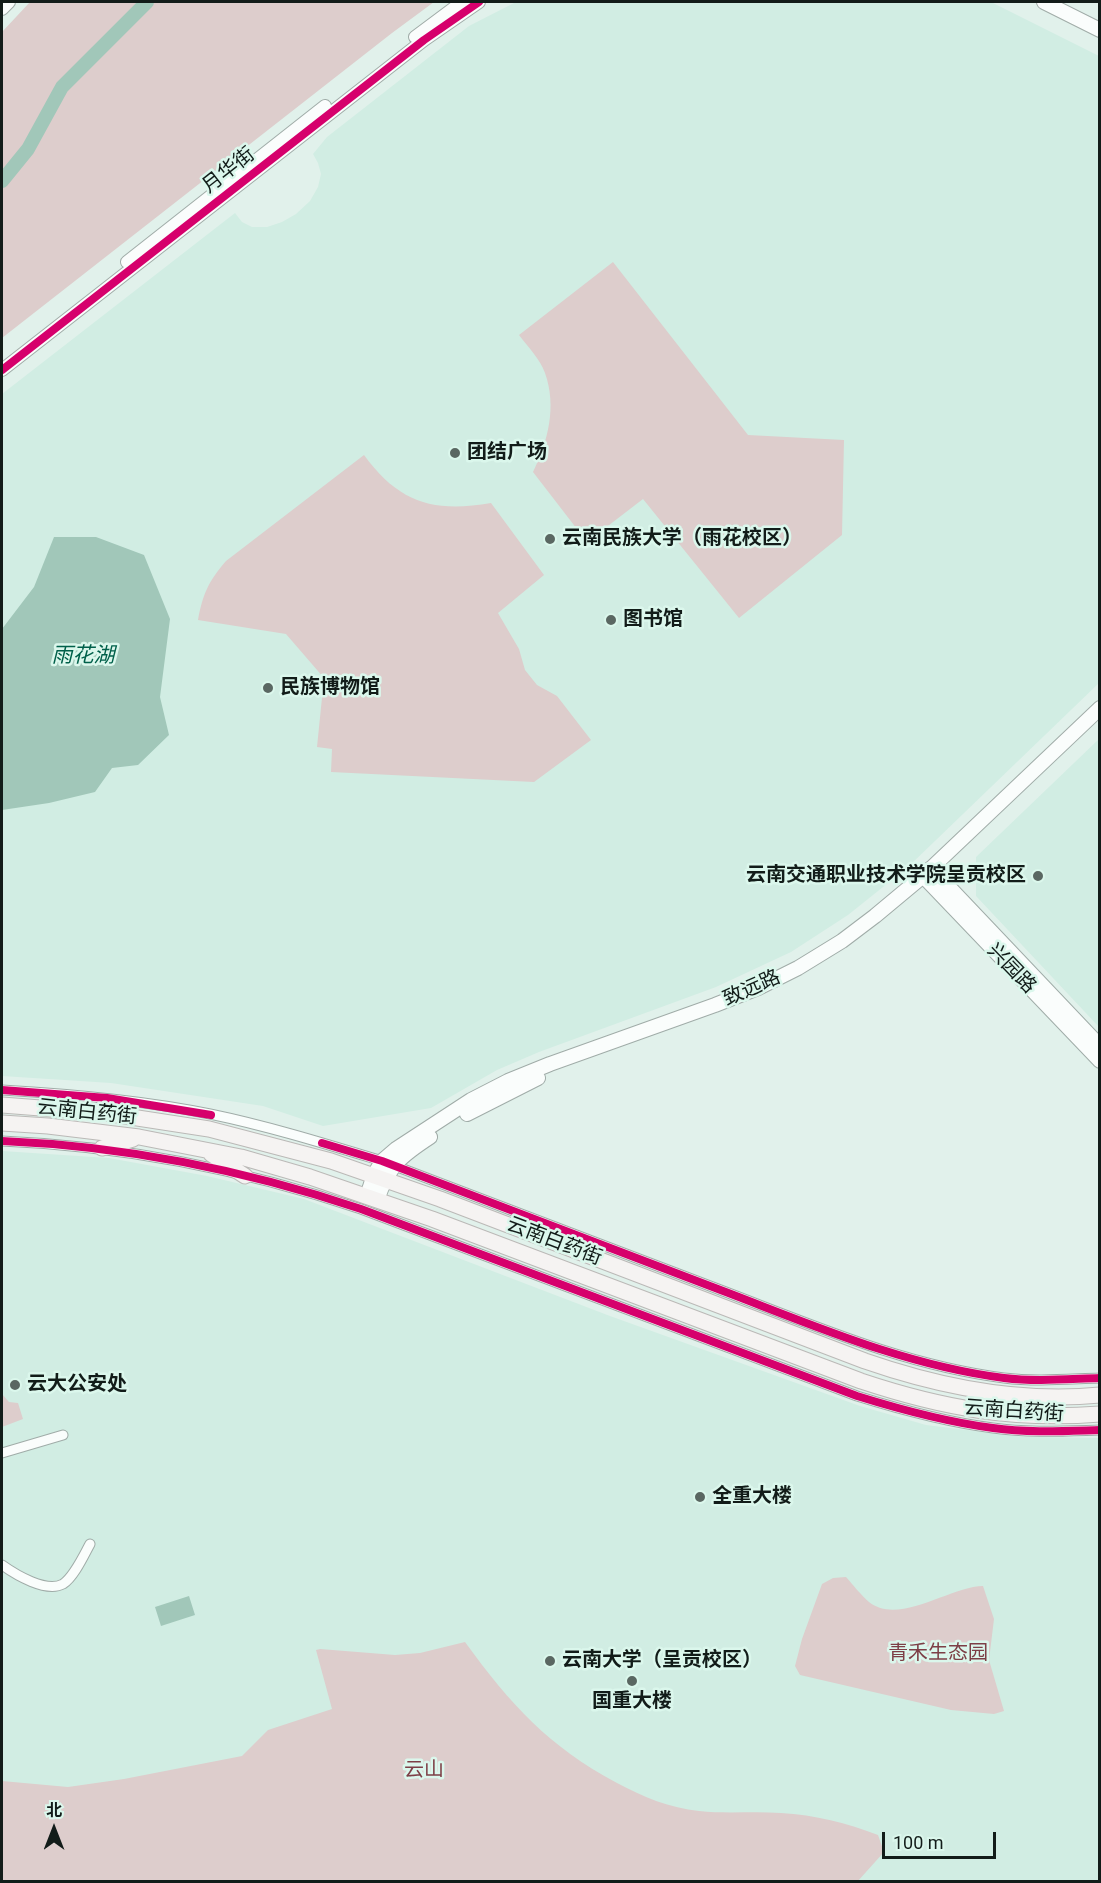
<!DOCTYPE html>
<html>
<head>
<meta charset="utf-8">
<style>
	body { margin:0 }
	#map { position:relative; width:1101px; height:1883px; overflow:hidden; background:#e1f1eb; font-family:Roboto,"Noto Sans SC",sans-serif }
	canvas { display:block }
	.frame { position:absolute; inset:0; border:3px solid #121c19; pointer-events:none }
	.north { position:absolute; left:24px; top:1799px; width:60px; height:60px; -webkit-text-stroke:4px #dbf7ec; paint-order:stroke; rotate:0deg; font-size:16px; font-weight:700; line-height:24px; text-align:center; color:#121c19 }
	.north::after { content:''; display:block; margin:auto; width:21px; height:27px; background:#121c19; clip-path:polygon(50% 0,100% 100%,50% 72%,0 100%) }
	.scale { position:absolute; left:882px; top:1832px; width:114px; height:27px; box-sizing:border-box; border:3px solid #121c19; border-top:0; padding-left:8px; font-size:18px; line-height:21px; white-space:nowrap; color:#121c19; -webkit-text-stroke:4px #dbf7ec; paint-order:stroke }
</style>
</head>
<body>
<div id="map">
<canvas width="1101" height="1883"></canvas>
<div class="frame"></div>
<div class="north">北</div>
<div class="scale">100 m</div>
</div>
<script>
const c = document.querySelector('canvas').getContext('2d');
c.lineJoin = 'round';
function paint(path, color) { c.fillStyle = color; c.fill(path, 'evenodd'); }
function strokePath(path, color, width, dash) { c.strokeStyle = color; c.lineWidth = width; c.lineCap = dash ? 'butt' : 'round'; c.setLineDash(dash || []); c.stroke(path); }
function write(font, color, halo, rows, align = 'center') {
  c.font = font + ' Roboto,"Noto Sans SC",sans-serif'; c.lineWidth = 5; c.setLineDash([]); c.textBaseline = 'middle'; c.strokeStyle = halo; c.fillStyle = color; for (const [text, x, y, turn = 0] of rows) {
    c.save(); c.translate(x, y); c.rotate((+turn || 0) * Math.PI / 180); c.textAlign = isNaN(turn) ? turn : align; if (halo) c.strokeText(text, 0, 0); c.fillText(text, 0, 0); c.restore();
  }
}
const built = new Path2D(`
	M516 2H991L1099 56V683L908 867 848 915 791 952 716 987 539 1052 497 1070 431 1108 323 1126 263 1106 111 1083 2 1076V394L235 213 242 222 252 227H267L282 222 296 214 310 201 318 187 321 174 318 163 313 154 327 137 469 26Z
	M1099 739V1027L976 896V857Z
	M2 1151 109 1158 207 1176 304 1199 610 1316 860 1406 926 1425 1024 1437 1099 1438V1881H2Z`);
const green = new Path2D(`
	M30 2H434L392 33 2 338V32Z
	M613 262 748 435 844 440 842 535 739 618 643 499 587 542 533 472C548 441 557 407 545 373 540 359 528 347 519 335Z
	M364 455C399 503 434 513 491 503L544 575 498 613 519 649 525 670 537 685 557 696 591 740 534 782 331 772 332 749 317 747 324 678 286 634 198 620C203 594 208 582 226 561Z
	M2 1394 9 1402 18 1403 23 1419 2 1427Z
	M846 1577C853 1585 861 1595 869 1602 899 1626 951 1586 983 1586L994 1619 989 1660 1004 1711 994 1714 951 1710 800 1675 795 1666 802 1639 822 1584 833 1578Z
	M465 1642C511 1705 548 1746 617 1783 643 1797 670 1808 699 1811 726 1814 754 1811 781 1813 815 1815 847 1823 878 1835L884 1852 857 1882 2 1881V1781L68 1787 124 1779 242 1756 268 1730 332 1709 316 1650 320 1649 395 1655 420 1653Z`);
const water = new Path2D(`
	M54 537H96L144 555 170 619 160 697 169 735 138 765 112 768 95 792 49 803 2 810V629L34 587Z
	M189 1596 195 1615 161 1626 155 1607Z`);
const river = new Path2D(`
	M2 181 28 149 62 87 147 2`);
const minor = new Path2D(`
	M2 1090C72 1094 142 1100 210 1114 268 1126 326 1144 382 1161 492 1202 601 1244 710 1286 806 1322 901 1365 1004 1378 1036 1382 1068 1379 1100 1378
	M2 1141C124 1146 245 1170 361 1209L857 1396C902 1410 946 1422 993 1428 1028 1433 1064 1431 1100 1430
	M2 1453 63 1435
	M2 1565C16 1575 46 1593 63 1584 74 1577 84 1555 90 1544`);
const tertiary = new Path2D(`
	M2 9 9 2
	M415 37 462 2
	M127 262 325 106
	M2 370 424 40 479 2`);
const secondary = new Path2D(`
	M1044 2 1100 30
	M931 868 1100 1046
	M923 876 1100 1061
	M467 1114 538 1078
	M367 1196 374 1175 382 1161 396 1149 471 1100 508 1081 550 1064 715 1005 758 988 798 968 842 941 875 916 923 876 1100 708
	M377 1200C389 1165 401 1156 430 1137`);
const primary = new Path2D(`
	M2 1105 105 1113 209 1129 331 1161 440 1199 865 1361C940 1387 1019 1403 1100 1395
	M2 1123 48 1126 139 1137 241 1157 310 1177 432 1219 861 1381C942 1408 1014 1421 1100 1414
	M102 1148 133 1139
	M211 1154 245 1176`);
const cycleway = new Path2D(`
	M2 370 424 40 479 2
	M2 1090 107 1098 211 1115
	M2 1141C124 1146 245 1170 361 1209L857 1396C902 1410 946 1422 993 1428 1028 1433 1064 1431 1100 1430
	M322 1143 382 1161C492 1202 601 1244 710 1286 806 1322 901 1365 1004 1378 1036 1382 1068 1379 1100 1378`);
const markers = [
	[455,453,6,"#5a6762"],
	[550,539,6,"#5a6762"],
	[611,620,6,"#5a6762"],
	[268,688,6,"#5a6762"],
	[1038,876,6,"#5a6762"],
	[15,1385,6,"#5a6762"],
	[700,1497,6,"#5a6762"],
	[550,1661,6,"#5a6762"],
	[632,1681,6,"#5a6762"]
];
const streetNames = [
	["月华街",229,171,-38],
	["兴园路",1011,969,46],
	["致远路",752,989,-24],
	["云南白药街",87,1113,6],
	["云南白药街",554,1242,21],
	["云南白药街",1014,1412,4]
];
const poiNames = [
	["团结广场",467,453],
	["云南民族大学（雨花校区）",562,539],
	["图书馆",623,620],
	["民族博物馆",280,688],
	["云南交通职业技术学院呈贡校区",1026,876,"right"],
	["云大公安处",27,1385],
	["全重大楼",712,1497],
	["云南大学（呈贡校区）",562,1661],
	["国重大楼",632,1702,"center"]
];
const parkNames = [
	["青禾生态园",938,1654],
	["云山",424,1771]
];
const waterNames = [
	["雨花湖",83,657]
];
paint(built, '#d1ede3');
paint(green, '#ddcdcc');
paint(water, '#a1c7b9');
strokePath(river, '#a1c7b9', 14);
strokePath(minor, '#a0aca8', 11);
strokePath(tertiary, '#a0aca8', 14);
strokePath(secondary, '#a0aca8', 16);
strokePath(primary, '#bbb9b7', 17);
strokePath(minor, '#fafdfc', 9);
strokePath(tertiary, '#fafdfc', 12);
strokePath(secondary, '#fafdfc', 14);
strokePath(primary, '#f5f3f2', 15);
strokePath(cycleway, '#d6006c', 8);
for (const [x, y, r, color] of markers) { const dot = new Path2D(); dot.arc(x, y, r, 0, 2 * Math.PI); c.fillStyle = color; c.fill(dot); strokePath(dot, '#dbf7ec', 2); }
write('20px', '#121c19', '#dbf7ec', streetNames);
write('bold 20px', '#121c19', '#dbf7ec', poiNames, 'left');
write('20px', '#7d3f46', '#dbf7ec', parkNames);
write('italic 21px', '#00604a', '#dbf7ec', waterNames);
</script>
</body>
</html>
